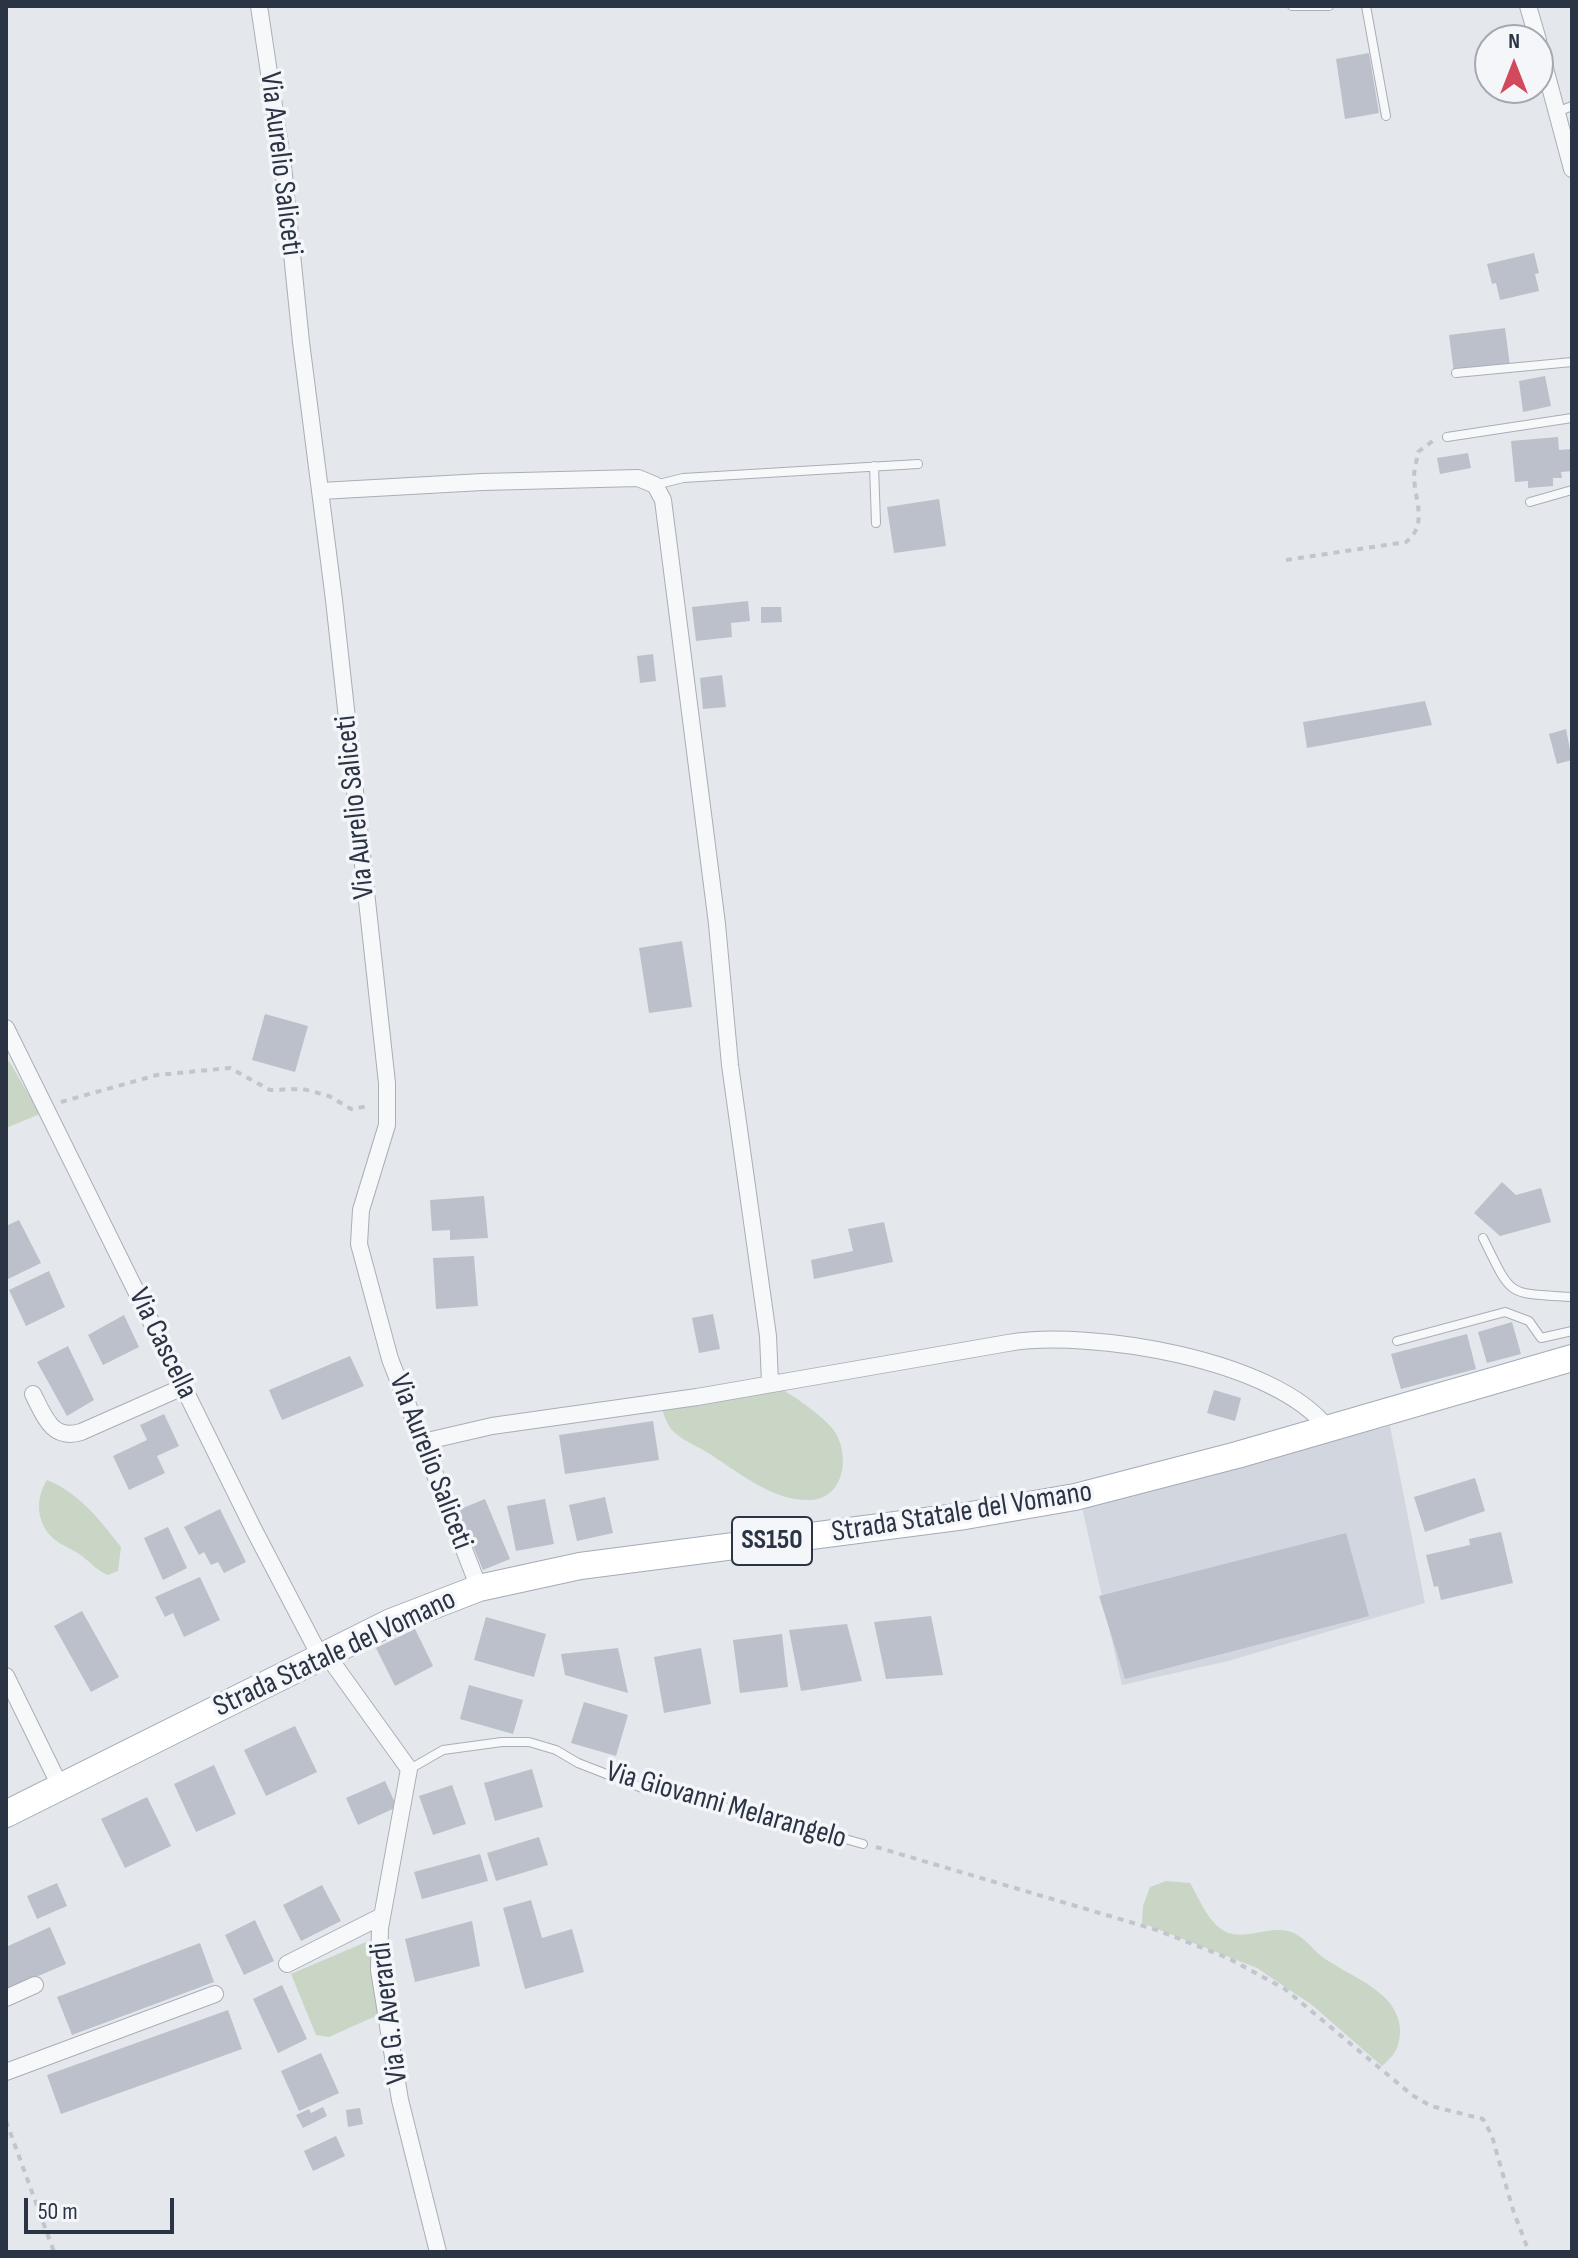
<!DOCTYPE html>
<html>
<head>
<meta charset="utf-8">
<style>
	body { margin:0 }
	#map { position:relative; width:1578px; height:2258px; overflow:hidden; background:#e4e7ec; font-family:"Sofia Sans Condensed",sans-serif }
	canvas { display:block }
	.frame { position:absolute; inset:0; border:8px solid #2b3445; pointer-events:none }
	.north { position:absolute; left:1474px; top:24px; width:80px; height:80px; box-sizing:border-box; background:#f4f6f9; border:2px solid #a4a8b1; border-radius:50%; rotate:0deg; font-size:22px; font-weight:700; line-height:32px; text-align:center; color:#2b3445 }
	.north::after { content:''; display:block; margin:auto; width:28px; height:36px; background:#d1495b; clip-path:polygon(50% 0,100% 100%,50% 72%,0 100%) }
	.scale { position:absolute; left:24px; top:2198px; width:150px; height:36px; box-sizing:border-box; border:4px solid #2b3445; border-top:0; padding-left:10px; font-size:24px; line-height:28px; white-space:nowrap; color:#2b3445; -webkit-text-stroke:6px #f4f6f9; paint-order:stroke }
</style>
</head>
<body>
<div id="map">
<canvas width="1578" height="2258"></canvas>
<div class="frame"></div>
<div class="north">N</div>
<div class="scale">50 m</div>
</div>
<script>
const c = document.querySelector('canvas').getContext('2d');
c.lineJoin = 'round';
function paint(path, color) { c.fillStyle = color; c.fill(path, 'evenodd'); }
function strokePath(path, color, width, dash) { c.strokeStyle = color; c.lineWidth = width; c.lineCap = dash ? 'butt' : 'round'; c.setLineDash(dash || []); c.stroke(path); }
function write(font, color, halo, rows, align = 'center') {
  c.font = font + ' "Sofia Sans Condensed",sans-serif'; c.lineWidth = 7; c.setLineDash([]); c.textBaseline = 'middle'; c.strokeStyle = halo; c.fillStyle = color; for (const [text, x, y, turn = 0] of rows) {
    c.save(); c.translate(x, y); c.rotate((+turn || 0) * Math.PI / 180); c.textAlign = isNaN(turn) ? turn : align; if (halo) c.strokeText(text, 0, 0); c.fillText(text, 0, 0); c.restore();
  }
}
const built = new Path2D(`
	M1390 1426 1425 1603 1228 1661 1122 1685 1081 1503Z`);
const green = new Path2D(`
	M9 1061 40 1114 6 1128V1062Z
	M783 1390C798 1399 820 1414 832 1428 851 1451 846 1498 811 1500 772 1502 736 1470 705 1451 695 1445 682 1440 674 1432 668 1427 665 1417 662 1410Z
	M47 1480C78 1492 101 1521 121 1547L118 1571 108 1575C97 1571 91 1563 82 1556 73 1549 62 1546 54 1539 36 1523 35 1499 47 1480Z
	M1166 1881 1190 1883C1199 1898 1206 1918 1221 1929 1240 1943 1266 1926 1288 1931 1306 1936 1312 1951 1327 1960 1353 1978 1398 1992 1400 2029 1400 2047 1395 2055 1382 2066L1312 2005 1257 1968 1142 1923 1143 1906 1150 1887Z
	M366 1942 374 1959 378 2015 329 2037 316 2035 291 1974Z`);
const building = new Path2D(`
	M1369 53 1379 113 1345 119 1336 59Z
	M1534 253 1539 273 1535 274 1539 291 1500 300 1496 283 1492 284 1487 264Z
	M1505 328 1510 366 1454 373 1449 335Z
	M1545 376 1551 406 1523 412 1519 381Z
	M1558 437 1559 450 1572 449V471L1561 472 1562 478H1553V486L1528 488V481L1515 482 1511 441Z
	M1468 453 1471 468 1440 474 1437 458Z
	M939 499 946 546 894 553 887 507Z
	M748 601 750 621 731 623 732 637 696 641 692 607Z
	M761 607H781L782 622 761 623Z
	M653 654 656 681 640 683 637 656Z
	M722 675 726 707 703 709 700 678Z
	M1425 701 1432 725 1307 748 1303 722Z
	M1566 729 1572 760 1557 764 1549 734Z
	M682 941 692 1007 649 1013 639 948Z
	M265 1014 308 1026 295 1072 252 1060Z
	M1502 1182 1516 1195 1541 1188 1551 1222 1500 1236 1474 1213Z
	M484 1196 488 1238 450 1240V1230L432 1231 430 1200Z
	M19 1220 41 1263 6 1280V1226Z
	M884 1222 893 1262 814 1279 811 1260 853 1251 848 1229Z
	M474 1256 478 1306 436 1309 433 1258Z
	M49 1271 65 1307 26 1326 9 1290Z
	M713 1314 720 1349 699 1353 692 1318Z
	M124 1315 139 1347 103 1365 88 1335Z
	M1512 1322 1521 1354 1487 1363 1478 1332Z
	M1467 1334 1476 1369 1401 1389 1391 1354Z
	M68 1346 94 1400 67 1416 37 1362Z
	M350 1356 364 1386 282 1420 269 1390Z
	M1214 1390 1241 1398 1235 1421 1207 1413Z
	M164 1414 179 1446 157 1456 165 1473 129 1490 113 1456 147 1440 140 1425Z
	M653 1421 659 1460 565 1474 559 1435Z
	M1475 1478 1485 1511 1425 1532 1414 1497Z
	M605 1497 613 1533 577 1541 569 1505Z
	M485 1499 510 1559 483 1570 458 1510Z
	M545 1499 554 1544 516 1551 507 1506Z
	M220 1509 246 1562 224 1573 218 1562 211 1565 204 1552 199 1555 184 1527Z
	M168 1527 187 1568 163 1580 144 1538Z
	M1501 1532 1513 1583 1441 1600 1438 1586 1434 1587 1426 1555 1470 1545 1469 1539Z
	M1346 1533 1369 1616 1125 1679 1099 1596Z
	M200 1577 220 1620 184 1637 173 1613 165 1617 155 1597Z
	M82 1611 119 1677 91 1692 54 1626Z
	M931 1616 943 1675 886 1679 874 1622Z
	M486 1617 546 1634 534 1677 474 1660Z
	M847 1624 862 1681 801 1691 789 1630Z
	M415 1629 433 1666 395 1686 376 1648Z
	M782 1634 788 1687 740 1693 733 1640Z
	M618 1648 628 1693 565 1675 561 1654Z
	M701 1648 711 1704 664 1713 654 1657Z
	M469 1685 523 1700 513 1734 460 1719Z
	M584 1702 628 1715 616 1756 571 1743Z
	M295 1726 317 1772 266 1796 244 1750Z
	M214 1765 236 1814 196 1832 174 1784Z
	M532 1769 543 1807 495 1821 484 1783Z
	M385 1781 397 1807 358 1825 346 1798Z
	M452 1785 466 1824 433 1835 419 1796Z
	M147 1797 171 1846 125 1868 101 1819Z
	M539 1837 548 1865 496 1881 487 1853Z
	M480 1854 488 1881 422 1899 414 1872Z
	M57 1883 67 1906 37 1919 27 1896Z
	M322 1885 341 1921 301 1941 283 1905Z
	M531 1900 542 1938 572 1929 584 1972 525 1989 503 1908Z
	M255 1920 274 1961 244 1975 225 1935Z
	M472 1921 480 1966 415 1982 405 1939Z
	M50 1927 66 1964 6 1990V1947Z
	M200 1943 214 1982 72 2035 57 1997Z
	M282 1985 307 2039 278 2053 253 1999Z
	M228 2010 242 2049 61 2114 47 2075Z
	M321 2053 339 2093 299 2111 281 2071Z
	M323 2107 327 2116 303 2128 296 2115 309 2109 311 2113Z
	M360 2108 363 2124 348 2127 346 2110Z
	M336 2136 345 2156 313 2171 304 2151Z`);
const path = new Path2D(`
	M1286 560 1406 542C1428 525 1415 501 1414 477 1414 469 1417 460 1418 452L1434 440
	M1570 707H1572
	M61 1102 157 1075 230 1068 270 1090 303 1089 329 1096 351 1109 370 1106
	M876 1847 1157 1930 1228 1958 1285 1989 1412 2095 1431 2106 1483 2119 1492 2136 1513 2210 1529 2252
	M6 2121 54 2252`);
const service = new Path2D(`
	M1292 6H1329
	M1366 6 1386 116
	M1557 112 1572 106
	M1456 373 1572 362
	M1447 437 1572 418
	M874 466 876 523
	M655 485 683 478 918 464
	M1530 502 1572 490
	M1483 1238C1513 1298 1505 1293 1572 1297
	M1397 1341 1505 1312 1529 1321 1541 1338 1572 1331
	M410 1769 443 1750 502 1742H529L556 1750 578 1763 645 1789 771 1818 863 1844`);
const minor = new Path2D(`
	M259 6 283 166 301 342 334 600 387 1083V1125L361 1210 359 1244 390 1359 479 1588
	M1528 6 1538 40
	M1538 42 1572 169
	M321 491 482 482 638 478 655 485 663 500 717 924 730 1065 768 1336 770 1383
	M6 1028 254 1530 321 1658
	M33 1394C44 1416 52 1441 81 1432L183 1387
	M423 1442 492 1426 697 1397 1008 1343C1089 1329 1276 1359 1328 1429
	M327 1655 409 1769 380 1928 379 1970 400 2100 438 2252
	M6 1676 61 1788
	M287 1964 382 1916
	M6 1998 35 1985
	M6 2072 215 1994`);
const primary = new Path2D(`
	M6 1814 391 1622 479 1588 580 1566 965 1516 1075 1497 1237 1455 1572 1358`);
const shields = [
	[772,1541,80]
];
const shieldNames = [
	["SS150",772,1541]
];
const streetNames = [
	["Via Aurelio Saliceti",280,164,83],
	["Via Aurelio Saliceti",356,807,-96],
	["Via Cascella",162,1344,64],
	["Via Aurelio Saliceti",430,1462,69],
	["Strada Statale del Vomano",962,1513,-9],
	["Strada Statale del Vomano",335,1654,-25],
	["Via Giovanni Melarangelo",726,1806,16],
	["Via G. Averardi",390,2013,-97]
];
paint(built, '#d2d6de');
paint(green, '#c9d6c5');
paint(building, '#bbc0ca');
strokePath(service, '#a9aeb7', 10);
strokePath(minor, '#a9aeb7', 18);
strokePath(primary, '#a3abb8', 28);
strokePath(path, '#c2c5cb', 4, [6, 6]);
strokePath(service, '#f7f8fa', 8);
strokePath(minor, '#f7f8fa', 16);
strokePath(primary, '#fff', 26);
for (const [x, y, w] of shields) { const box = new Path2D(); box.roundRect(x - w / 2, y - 24, w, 48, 6); c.fillStyle = '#f4f6f9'; c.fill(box); strokePath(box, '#2b3445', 2); }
write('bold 28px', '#2b3445', null, shieldNames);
write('30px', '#2b3445', '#f4f6f9', streetNames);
</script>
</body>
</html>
